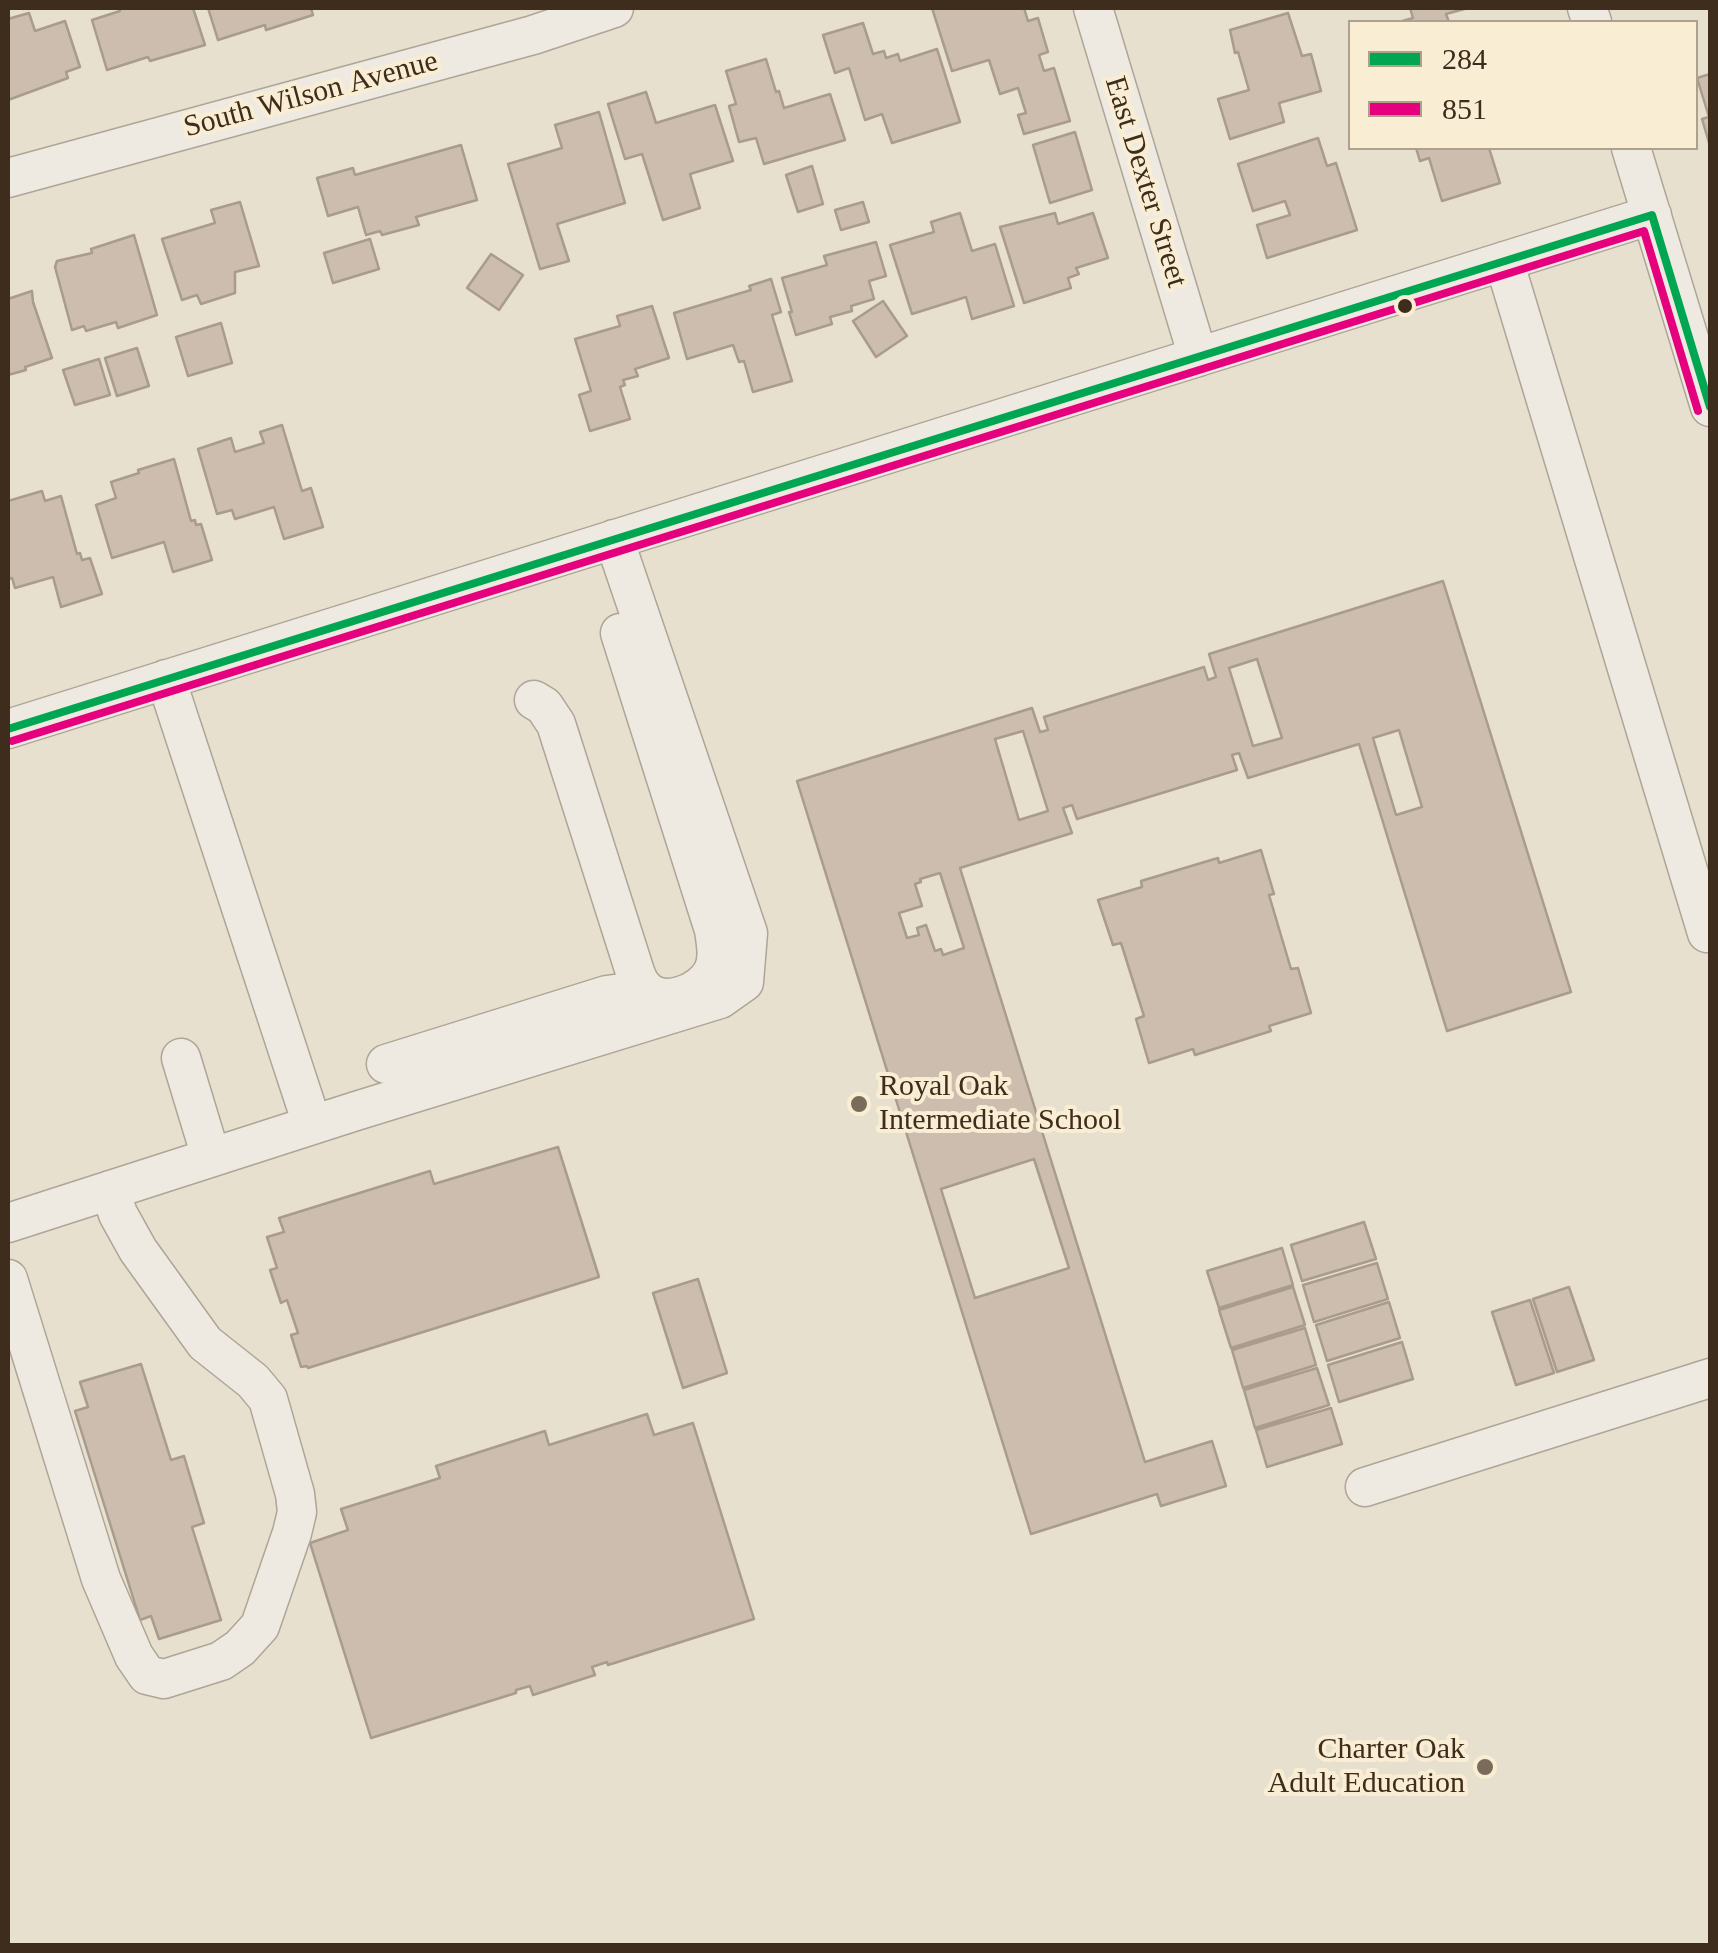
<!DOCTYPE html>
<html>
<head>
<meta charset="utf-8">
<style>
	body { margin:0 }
	#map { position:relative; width:1718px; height:1953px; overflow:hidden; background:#e8e0ce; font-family:"Times New Roman",serif }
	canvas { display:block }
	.frame { position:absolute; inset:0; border:10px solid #3e2c1d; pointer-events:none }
	.legend { position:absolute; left:1348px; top:20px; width:350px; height:130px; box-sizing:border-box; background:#f9eed4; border:2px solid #aea08b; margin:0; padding:12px 18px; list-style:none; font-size:30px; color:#3e2c1d }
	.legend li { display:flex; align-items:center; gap:20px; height:50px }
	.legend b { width:50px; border:2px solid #aea08b }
</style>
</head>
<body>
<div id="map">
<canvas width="1718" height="1953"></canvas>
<div class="frame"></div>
<ul class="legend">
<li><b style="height:12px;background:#00a651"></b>284</li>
<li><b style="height:12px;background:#e5007d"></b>851</li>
</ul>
</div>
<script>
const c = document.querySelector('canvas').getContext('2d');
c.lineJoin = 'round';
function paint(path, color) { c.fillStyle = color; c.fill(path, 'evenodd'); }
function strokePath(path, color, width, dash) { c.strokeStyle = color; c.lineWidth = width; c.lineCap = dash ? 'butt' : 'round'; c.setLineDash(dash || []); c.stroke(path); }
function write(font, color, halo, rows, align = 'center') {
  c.font = font + ' "Times New Roman",serif'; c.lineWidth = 8; c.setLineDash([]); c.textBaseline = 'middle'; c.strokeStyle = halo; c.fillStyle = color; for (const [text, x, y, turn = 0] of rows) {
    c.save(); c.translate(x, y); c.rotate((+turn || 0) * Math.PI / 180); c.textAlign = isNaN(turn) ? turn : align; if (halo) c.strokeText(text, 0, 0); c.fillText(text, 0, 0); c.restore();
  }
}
const building = new Path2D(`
	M119 8H193L205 45 150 61 148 57 107 70 92 20 120 11Z
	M208 8H311L313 15 266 30 265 25 218 40Z
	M932 8H1024L1028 21 1038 18 1048 52 1039 55 1044 71 1054 68 1070 121 1024 134 1018 115 1026 113 1018 88 1000 94 989 60 952 71Z
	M1410 8H1468L1446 14 1449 22H1399L1413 18Z
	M29 13 35 31 65 21 80 67 66 72 68 78 8 100V19Z
	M1288 13 1302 56 1311 54 1321 91 1279 103 1284 122 1230 139 1218 99 1249 90 1238 52 1235 53 1230 30Z
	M863 23 873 54 884 51 886 58 898 54 900 61 937 49 960 122 892 143 882 114 865 120 849 68 835 73 823 35Z
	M766 59 776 92 779 91 784 108 830 94 845 140 764 164 756 138 739 142 729 106 736 104 726 71Z
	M1710 74V146L1702 119 1709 117 1697 78Z
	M646 92 656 123 715 105 733 161 690 174 700 208 663 220 642 154 625 159 608 104Z
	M599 112 625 203 557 224 569 261 540 269 508 164 562 148 555 125Z
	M1075 132 1092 190 1050 203 1033 145Z
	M1318 138 1327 166 1336 163 1357 230 1267 258 1257 225 1290 215 1285 201 1253 211 1238 164Z
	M461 145 477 200 416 217 419 225 382 235 380 231 366 235 358 207 328 216 317 178 353 168 355 175Z
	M1416 148H1489L1500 183 1442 201 1429 158 1420 161Z
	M812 166 823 204 798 212 786 175Z
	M240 202 259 266 235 272V293L201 304 197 295 182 300 162 239 215 223 211 210Z
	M863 202 869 222 841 230 835 210Z
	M960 213 972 251 995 244 1014 306 972 319 966 297 912 314 890 245 934 232 931 222Z
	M1055 213 1058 224 1093 213 1108 258 1076 268 1079 274 1068 278 1071 288 1024 303 1000 227Z
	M134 235 157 315 118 328 116 322 86 331 84 326 72 330 55 267 57 261 92 253 91 249Z
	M370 239 379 269 333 283 324 253Z
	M876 242 886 276 869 281 874 299 851 306 852 311 830 317 832 324 796 335 789 312H792L782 278 827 265 824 256Z
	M491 254 523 275 499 310 467 288Z
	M771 279 781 312 772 315 792 381 753 392 744 361 739 362 733 345 687 359 674 313 751 290 749 286Z
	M32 291 33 302 52 358 25 367 26 370 8 375V299Z
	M883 301 907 336 876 357 853 321Z
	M652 306 669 358 635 369 638 376 623 380 625 385 620 387 630 419 590 431 579 395 591 391 575 339 620 326 617 316Z
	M221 323 232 363 188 376 176 337Z
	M137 348 149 386 117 396 105 358Z
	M99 359 110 395 75 405 63 370Z
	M282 425 302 491 311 488 323 527 284 539 274 507 235 519 232 510 217 514 198 449 231 438 235 452 264 443 260 432Z
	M174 459 191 521 195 520 196 525 201 524 212 560 173 572 164 542 112 558 96 505 116 498 111 482 139 473 138 470Z
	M42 491 45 501 61 496 77 554 80 553 82 560 90 558 102 594 61 607 53 577 15 588 12 578 8 579V498V501Z
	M1443 581 1571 992 1447 1031 1359 744 1248 778 1239 753 1232 755 1237 770 1077 819 1072 805 1063 808 1072 833 960 868 1145 1462 1212 1441 1226 1486 1161 1506 1157 1494 1031 1534 797 781 1032 708 1040 732 1048 730 1044 717 1204 667 1208 680 1216 677 1209 654ZM1257 659 1282 738 1253 746 1229 668ZM1399 730 1422 807 1396 815 1373 738ZM1023 731 1048 811 1019 820 995 739ZM940 873 964 948 943 955 941 949 935 951 926 925 917 928 919 935 907 938 899 913 922 906 915 884 921 882 920 879ZM1034 1159 1069 1268 975 1298 941 1189Z
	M1261 850 1274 894 1269 895 1291 969 1298 968 1311 1013 1269 1026 1271 1031 1195 1055 1193 1049 1149 1063 1136 1019 1144 1016 1121 943 1113 945 1098 900 1142 887 1141 881 1218 858 1219 863Z
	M558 1147 599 1277 308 1368 307 1366 301 1367 291 1335 298 1333 287 1300 281 1303 270 1270 277 1268 267 1237 284 1232 279 1218 430 1171 434 1184Z
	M1364 1222 1376 1259 1302 1281 1291 1245Z
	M1282 1248 1293 1285 1219 1308 1207 1271Z
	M1377 1263 1388 1299 1314 1322 1303 1285Z
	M698 1279 727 1373 683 1388 653 1293Z
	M1293 1287 1305 1325 1231 1348 1219 1310Z
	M1569 1287 1594 1360 1557 1372 1533 1299Z
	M1530 1300 1554 1373 1516 1385 1492 1312Z
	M1389 1302 1400 1338 1327 1361 1316 1325Z
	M1305 1328 1316 1365 1243 1388 1232 1350Z
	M1402 1342 1413 1379 1339 1402 1328 1365Z
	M141 1364 171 1460 184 1456 204 1523 192 1527 221 1620 159 1639 151 1616 140 1620 75 1411 88 1407 80 1382Z
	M1317 1368 1329 1405 1255 1428 1244 1390Z
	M1331 1408 1342 1444 1267 1467 1256 1430Z
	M647 1414 654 1435 693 1423 754 1619 608 1665 607 1662 592 1667 595 1675 533 1695 530 1686 516 1690V1693L371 1738 310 1543 348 1530 341 1509 440 1478 436 1466 545 1431 549 1445Z`);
const minor = new Path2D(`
	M1093 8 1198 357
	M1587 8 1592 22
	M1631 148 1710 407
	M8 178 533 35 614 8
	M1504 261 1707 933 1710 932
	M166 679 312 1124
	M534 700 544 706 556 724 635 972C637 977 639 983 643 987 661 1009 702 994 713 971 719 958 716 944 714 930L620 633
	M8 729 1652 215
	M181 1058 211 1157
	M386 1064 607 995 644 990
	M8 1223 356 1111 720 999 744 982 748 933 614 539
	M8 1279 101 1579 134 1656 147 1675 164 1679 221 1661 240 1648 260 1626 292 1533 297 1512 295 1494 268 1399 253 1381 205 1343 138 1250 118 1214 110 1190
	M1365 1487 1710 1378`);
const bus1 = new Path2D(`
	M8 729 1652 215 1710 407`);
const bus2 = new Path2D(`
	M12 741 1644 231 1698 411`);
const markers = [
	[1405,306,9,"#3e2c1d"],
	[859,1104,10,"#7a6b5b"],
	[1485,1767,10,"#7a6b5b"]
];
const streetNames = [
	["South Wilson Avenue",311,95,-15],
	["East Dexter Street",1145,182,73]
];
const poiNames = [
	["Royal Oak",879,1087],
	["Intermediate School",879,1121],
	["Charter Oak",1465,1750,"right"],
	["Adult Education",1465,1784,"right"]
];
paint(building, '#ccbdae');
strokePath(building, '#a99b8d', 2.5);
strokePath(minor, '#ada597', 41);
strokePath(minor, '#efeae1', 38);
strokePath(bus1, '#00a651', 8);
strokePath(bus2, '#e5007d', 8);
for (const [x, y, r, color] of markers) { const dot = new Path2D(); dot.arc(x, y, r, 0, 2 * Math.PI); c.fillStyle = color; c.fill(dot); strokePath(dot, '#f9eed4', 4); }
write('30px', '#3e2c1d', '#f9eed4', streetNames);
write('30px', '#3e2c1d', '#f9eed4', poiNames, 'left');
</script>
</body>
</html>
